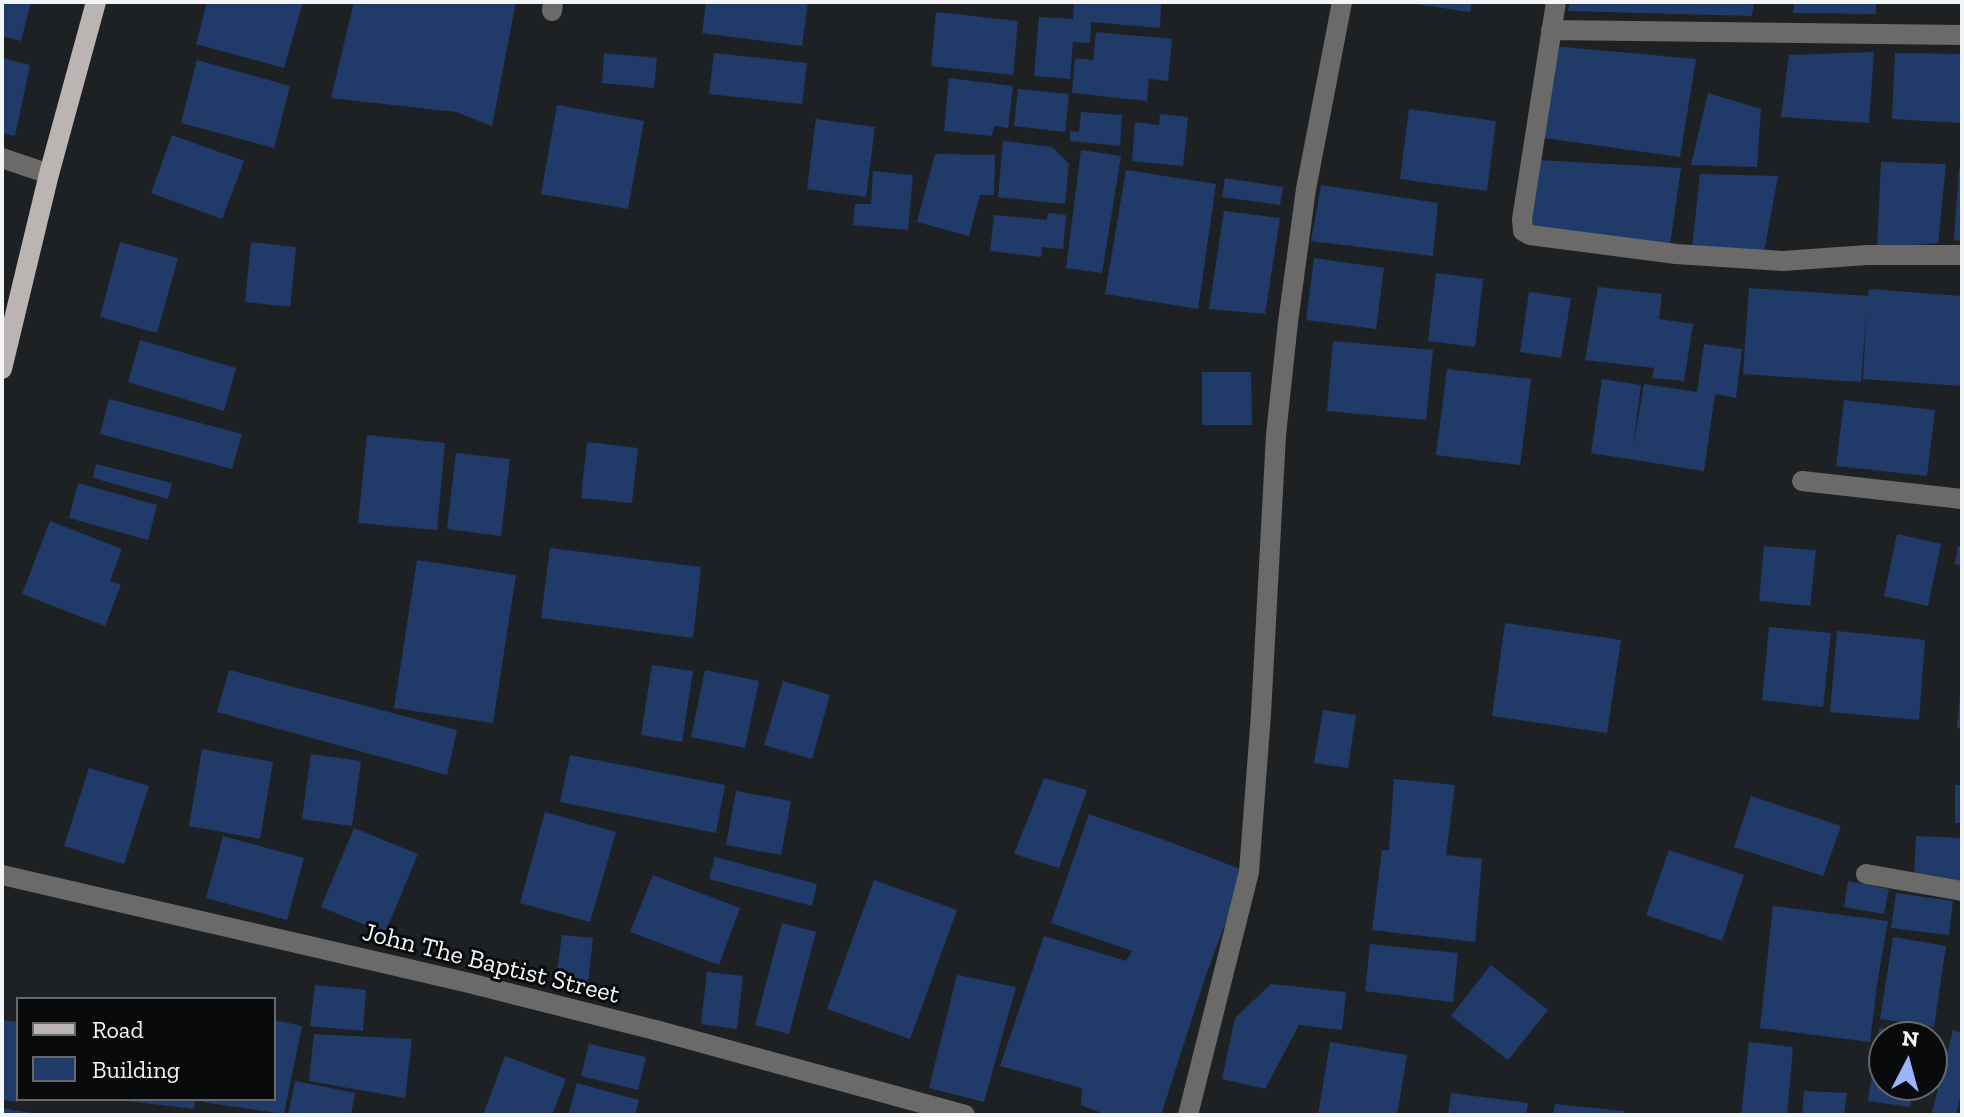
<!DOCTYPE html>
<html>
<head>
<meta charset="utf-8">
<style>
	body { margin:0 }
	#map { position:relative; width:1964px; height:1117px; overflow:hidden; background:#1e2124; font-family:"Zilla Slab",serif }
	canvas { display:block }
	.frame { position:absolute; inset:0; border:4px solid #f3f5f7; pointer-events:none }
	.legend { position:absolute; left:16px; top:997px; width:260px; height:104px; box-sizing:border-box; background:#090a0c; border:2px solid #67686a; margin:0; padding:10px 14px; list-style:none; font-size:24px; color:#f3f5f7 }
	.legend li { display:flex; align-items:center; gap:16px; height:40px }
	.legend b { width:40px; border:2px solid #67686a }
	.north { position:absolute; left:1868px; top:1021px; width:80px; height:80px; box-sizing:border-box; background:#090a0c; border:2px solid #67686a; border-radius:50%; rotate:6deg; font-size:22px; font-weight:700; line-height:32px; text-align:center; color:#f3f5f7 }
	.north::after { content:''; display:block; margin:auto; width:28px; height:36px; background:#9db4fd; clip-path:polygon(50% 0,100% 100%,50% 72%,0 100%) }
</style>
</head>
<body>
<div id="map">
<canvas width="1964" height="1117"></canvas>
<div class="frame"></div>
<ul class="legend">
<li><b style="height:10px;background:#bab5b3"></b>Road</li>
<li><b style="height:22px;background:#203b6a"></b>Building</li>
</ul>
<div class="north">N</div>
</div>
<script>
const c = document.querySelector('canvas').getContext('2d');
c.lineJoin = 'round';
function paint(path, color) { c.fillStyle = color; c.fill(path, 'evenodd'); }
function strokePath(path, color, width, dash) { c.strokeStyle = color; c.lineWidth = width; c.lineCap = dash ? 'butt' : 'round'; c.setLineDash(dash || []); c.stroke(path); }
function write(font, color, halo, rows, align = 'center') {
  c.font = font + ' "Zilla Slab",serif'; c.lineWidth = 6; c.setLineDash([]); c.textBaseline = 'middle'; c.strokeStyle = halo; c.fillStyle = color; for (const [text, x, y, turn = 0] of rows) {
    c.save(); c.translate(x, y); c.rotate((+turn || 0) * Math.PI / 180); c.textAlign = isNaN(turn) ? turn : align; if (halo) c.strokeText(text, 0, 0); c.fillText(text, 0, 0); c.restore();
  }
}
const building = new Path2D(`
	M2 2H31L21 41 2 36Z
	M207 2H303L284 68 196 44Z
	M354 2H516L492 126 456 112 331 98Z
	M706 2H808L802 46 702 33Z
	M1074 2H1137L1161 4 1160 28 1091 22 1090 43 1073 42 1070 79 1034 76 1039 17 1073 19Z
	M1415 2H1472L1470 12 1415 4Z
	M1570 2H1754L1752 16 1568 11Z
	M1794 2H1876V14L1793 13Z
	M936 12 1018 21 1013 75 931 66Z
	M1096 32 1172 39 1168 81 1149 79 1147 101 1072 93 1075 58 1093 60Z
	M1553 46 1696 59 1680 157 1537 137Z
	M1874 52 1869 123 1781 117 1789 55Z
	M604 53 657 58 654 88 602 83Z
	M714 53 807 63 802 104 709 94Z
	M1895 53 1962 54V123L1892 119Z
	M2 58 30 65 15 136 2 133Z
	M197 60 290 86 274 148 181 123Z
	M949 78 1013 86 1008 128 994 126 992 136 944 131Z
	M1018 89 1069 94 1065 132 1014 126Z
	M1708 93 1761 109 1757 167 1691 165Z
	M557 105 644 121 628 209 541 194Z
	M1409 109 1496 121 1487 191 1400 179Z
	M1081 112 1122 115 1120 146 1070 141V131L1079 132Z
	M1160 114 1188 117 1183 166 1132 161 1135 122 1159 125Z
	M816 119 875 127 866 197 807 189Z
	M172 135 244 161 222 219 151 193Z
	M1003 141 1052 147 1069 164 1065 204 998 197Z
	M1081 150 1121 156 1102 273 1066 268Z
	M935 154 995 155 994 195H980L969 236 917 222Z
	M1537 160 1681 168 1670 245 1528 230Z
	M1881 162 1946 164 1938 243 1877 248Z
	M1959 169H1962V241L1954 240Z
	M1126 170 1216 184 1198 309 1105 294Z
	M873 171 913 175 908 230 853 225 855 204H871Z
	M1700 174 1778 176 1764 252 1692 248Z
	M1225 178 1283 187 1280 205 1222 197Z
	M1321 185 1438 203 1433 256 1311 241Z
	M1224 211 1280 218 1265 314 1209 309Z
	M1048 213 1066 215 1063 249 1042 247 1041 257 990 251 994 215 1047 220Z
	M120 242 178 258 157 333 100 317Z
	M251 242 296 247 290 307 245 302Z
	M1314 258 1384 268 1376 329 1306 320Z
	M1436 273 1483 279 1475 347 1428 341Z
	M1598 287 1662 294 1659 319 1693 324 1684 381 1652 378 1654 368 1585 360Z
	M1749 288 1868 296 1869 289 1962 296V386L1863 379 1867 305 1861 382 1743 374Z
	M1529 292 1571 298 1561 358 1520 352Z
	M140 340 236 368 224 411 128 382Z
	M1333 341 1433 350 1426 420 1327 411Z
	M1704 344 1742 349 1736 398 1715 394 1704 471 1591 453 1602 379 1641 385 1633 449 1644 384 1697 392Z
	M1447 369 1531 379 1520 465 1436 455Z
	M1202 372H1251L1252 425H1202Z
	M109 399 242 434 232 469 100 434Z
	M1844 400 1935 410 1927 476 1836 466Z
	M367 435 445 443 437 530 358 523Z
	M587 442 638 448 632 503 581 498Z
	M456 453 510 459 501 536 447 529Z
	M96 464 172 483 168 499 93 478Z
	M78 483 157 505 148 540 69 518Z
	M50 521 122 549 110 581 121 585 105 626 22 594Z
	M1897 534 1941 544 1928 606 1884 596Z
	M1764 546 1816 550 1810 606 1759 601Z
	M1958 546 1962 547V565L1955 564Z
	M550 548 701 567 693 638 541 618Z
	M417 560 516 575 493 723 394 708Z
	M1505 623 1621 640 1607 733 1492 716Z
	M1769 627 1831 633 1823 707 1762 700Z
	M1837 631 1925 640 1919 720 1830 712Z
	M652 665 693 671 682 742 641 735Z
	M229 670 457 730 447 775 217 712Z
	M705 670 759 681 745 748 691 737Z
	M783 681 830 695 812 759 764 745Z
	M1960 695H1962V729L1957 728Z
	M1323 710 1356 715 1348 768 1314 763Z
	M202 749 273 762 260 839 189 826Z
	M311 754 361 761 352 826 302 819Z
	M570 755 725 785 716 833 560 802Z
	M89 768 149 786 124 864 64 846Z
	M1044 778 1087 790 1059 868 1014 854Z
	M1394 779 1455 785 1446 855 1482 859 1475 942 1372 930 1382 850H1389Z
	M1955 785H1962V823H1955Z
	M736 791 791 801 781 855 726 845Z
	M1751 796 1841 826 1823 876 1734 847Z
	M545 812 616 832 590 922 520 903Z
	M1089 814 1170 842 1245 871 1206 975 1161 1115H1107L1081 1105 1082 1088 1000 1066 1044 936 1126 961 1132 951 1051 923Z
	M354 828 418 854 385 933 321 907Z
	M223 836 304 858 287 920 206 898Z
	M1916 836 1962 838V881L1914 879Z
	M1669 850 1744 875 1722 941 1646 915Z
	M715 857 817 884 812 906 709 879Z
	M653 875 740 908 719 965 630 932Z
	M874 880 957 910 910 1039 827 1009Z
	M1848 881 1889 889 1884 914 1844 907Z
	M1896 893 1953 901 1949 935 1891 928Z
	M1773 906 1888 921 1877 984 1870 1042 1760 1028Z
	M782 923 816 932 789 1034 755 1025Z
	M562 935 593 938 588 983 556 979Z
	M1893 937 1946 946 1934 1027 1880 1019Z
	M1370 944 1458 953 1453 1002 1365 991Z
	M1491 965 1548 1010 1508 1060 1451 1016Z
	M707 972 743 976 737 1029 701 1024Z
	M957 975 1016 987 984 1102 929 1088Z
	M1271 984 1346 992 1342 1030 1299 1025 1265 1089 1222 1079 1235 1018Z
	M315 985 366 990 363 1031 310 1026Z
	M2 1020 18 1022V1102L2 1100Z
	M274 1020 302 1026 284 1114 202 1102V1099H274Z
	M1879 1028 1920 1034 1919 1037H1884V1085H1913L1910 1107 1868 1101Z
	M1953 1030 1962 1033V1089L1956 1115H1943L1932 1112Z
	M314 1034 412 1039 405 1098 309 1081Z
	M1330 1042 1407 1055 1397 1115H1318Z
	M1749 1042 1793 1047 1787 1115H1741Z
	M589 1044 646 1057 638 1090 581 1076Z
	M505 1056 566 1079 552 1115H483Z
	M295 1081 355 1093 351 1115H288Z
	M577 1083 639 1100 635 1115H568Z
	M1804 1091 1847 1093 1844 1115H1802Z
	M1451 1093 1528 1103 1526 1115H1448Z
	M128 1099H195L194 1109 128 1101Z
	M1555 1104 1624 1111V1115H1553Z
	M2 1108 32 1113 31 1115H2Z`);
const minor = new Path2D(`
	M1556 2 1522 219 1523 231 1530 235 1676 254 1783 261 1867 255H1962
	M552 11 553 2
	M1551 30 1962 35
	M2 158 49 174
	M1802 481 1962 499
	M1866 874 1962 891
	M2 875 465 982 659 1031 965 1115
	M1188 1115 1249 872 1261 714 1276 435 1288 322 1306 189 1342 2`);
const major = new Path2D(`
	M2 369 49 174 96 2`);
const streetNames = [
	["John The Baptist Street",491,964,14]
];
paint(building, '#203b6a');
strokePath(minor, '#6c6a69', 20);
strokePath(major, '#bab5b3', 20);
write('26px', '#f3f5f7', '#090a0c', streetNames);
</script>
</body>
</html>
